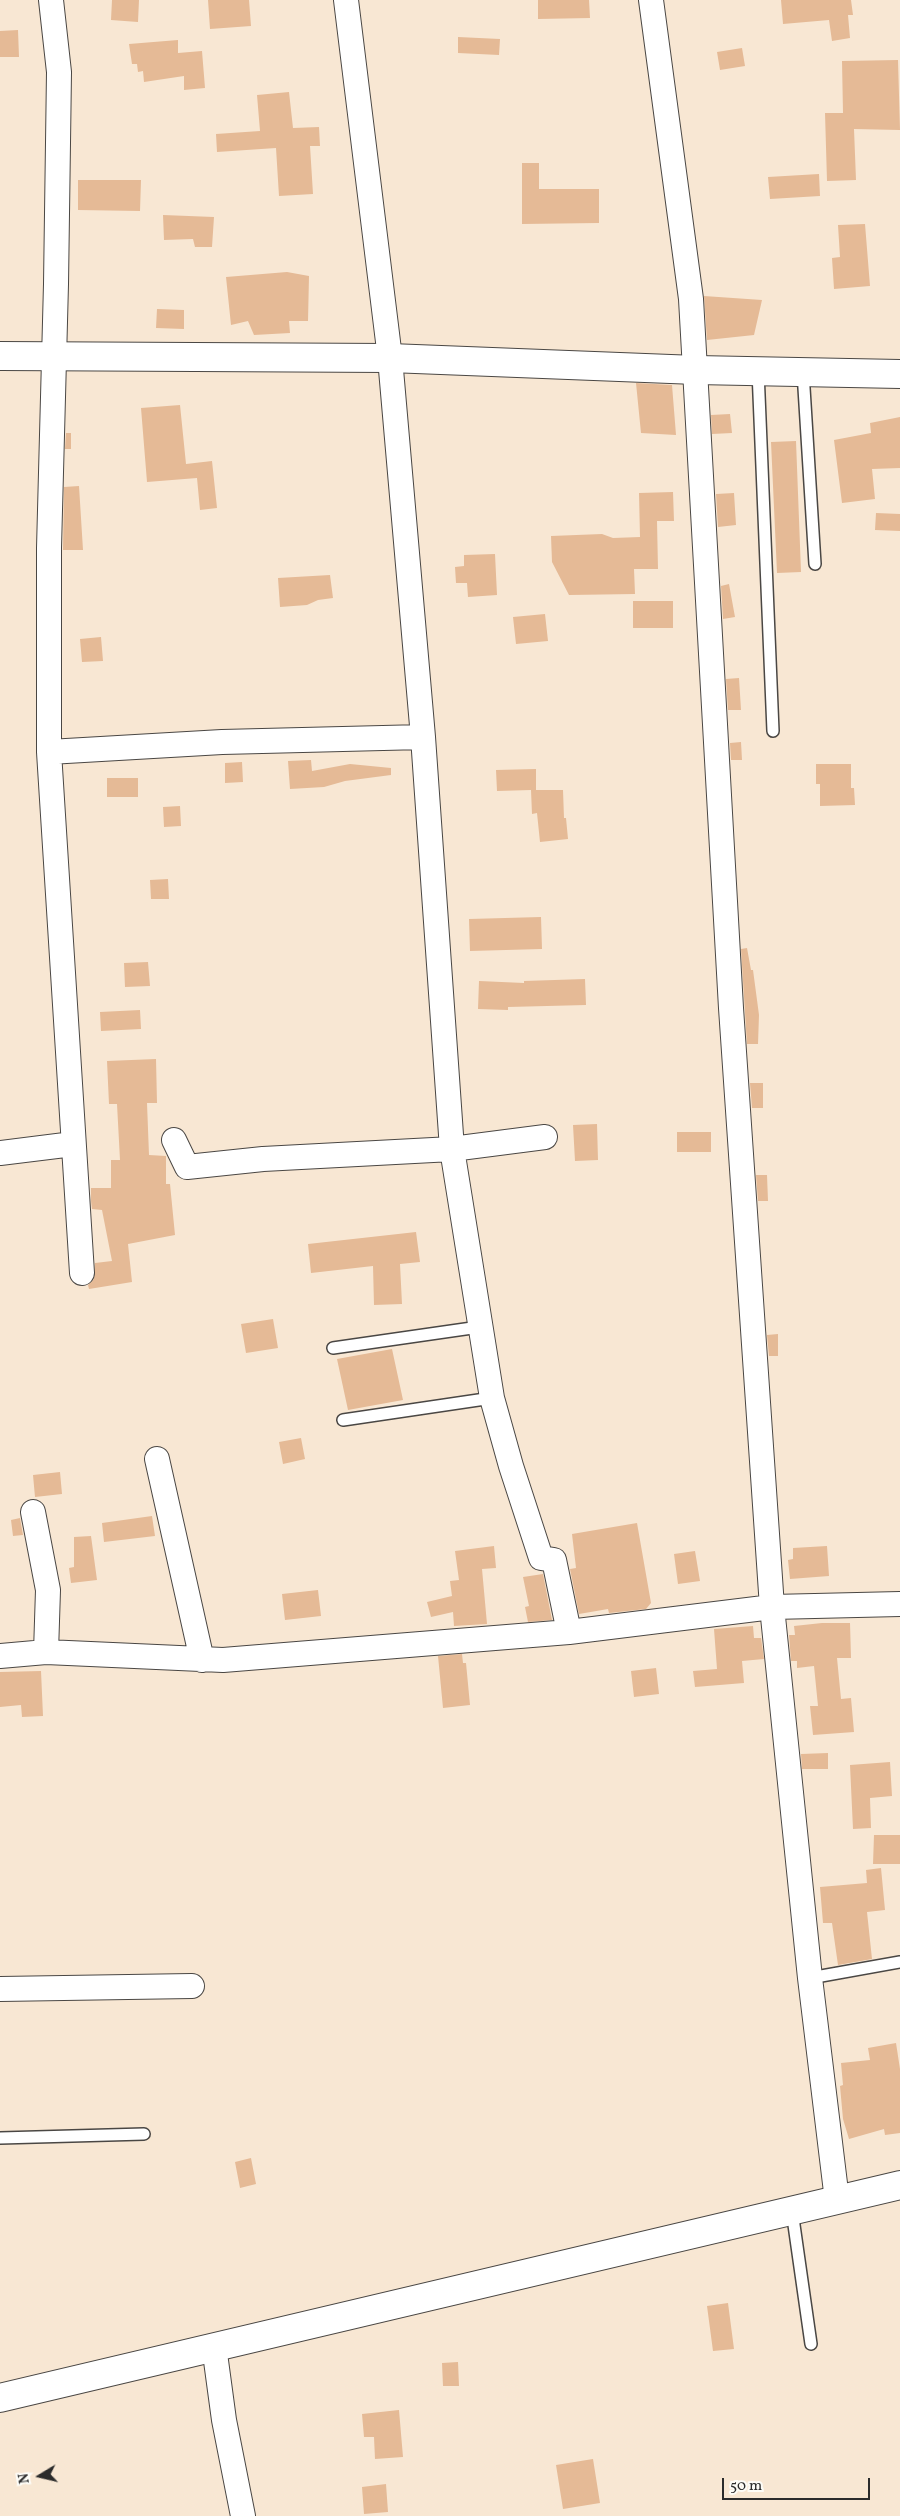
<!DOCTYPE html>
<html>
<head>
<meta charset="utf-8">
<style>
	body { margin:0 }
	#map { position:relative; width:900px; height:2516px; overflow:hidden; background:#f8e7d3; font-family:Vollkorn,serif }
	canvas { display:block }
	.north { position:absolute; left:15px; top:2451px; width:50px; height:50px; -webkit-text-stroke:4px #fdfcf7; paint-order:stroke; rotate:261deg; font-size:14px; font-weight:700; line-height:20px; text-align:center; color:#2b2b2b }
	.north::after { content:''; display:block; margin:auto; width:18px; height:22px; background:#2b2b2b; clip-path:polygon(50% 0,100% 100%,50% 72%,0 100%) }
	.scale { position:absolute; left:722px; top:2478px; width:148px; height:22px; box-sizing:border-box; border:2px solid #2b2b2b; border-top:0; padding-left:6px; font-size:15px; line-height:18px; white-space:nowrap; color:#2b2b2b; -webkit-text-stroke:4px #fdfcf7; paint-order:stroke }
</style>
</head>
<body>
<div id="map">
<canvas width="900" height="2516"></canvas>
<div class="north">N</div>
<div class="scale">50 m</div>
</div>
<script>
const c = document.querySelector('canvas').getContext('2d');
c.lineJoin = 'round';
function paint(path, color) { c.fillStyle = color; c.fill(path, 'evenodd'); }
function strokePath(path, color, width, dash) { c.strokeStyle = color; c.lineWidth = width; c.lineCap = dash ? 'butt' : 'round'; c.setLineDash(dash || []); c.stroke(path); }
const building = new Path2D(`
	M112 0H139L138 22 111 20Z
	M208 0H249L251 26 210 29Z
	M538 0H589L590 18 538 19Z
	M781 0H851L853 15H848L850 38 832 41 829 20 783 24Z
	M18 30 19 57H0V31Z
	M458 37 500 39 499 55 458 53Z
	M178 40V53L202 51 205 88 184 90V76L144 82 143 71 138 72 137 64H132L129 44Z
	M742 48 745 66 720 70 717 52Z
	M898 60 900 130 854 129 856 180 827 181 825 113H843L842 61Z
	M289 92 293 128 319 127 320 146H310L313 194 279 196 276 148 217 152 216 134 260 131 257 95Z
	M522 163H539V189H599V223L522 224Z
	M819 174 820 196 770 199 768 177Z
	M78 180H141L140 211 78 210Z
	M163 215 214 217 212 247H195L193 239 164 240Z
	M865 224 870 286 834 289 832 258 840 257 838 225Z
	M287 272 309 276 308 321H289L290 333 254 335 248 321 231 325 226 277Z
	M704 296 762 300 754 335 707 340Z
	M157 309 184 310V329L156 328Z
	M636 383 672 385 676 435 641 433Z
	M180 405 186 464 212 461 217 508 200 510 197 478 147 482 141 408Z
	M730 414 732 433 712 434 711 415Z
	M900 417V468L872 469 875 499 842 503 834 440 871 433 870 423Z
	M66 433H71V449H65Z
	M796 441 801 572 777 573 771 442Z
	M79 486 83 550H63L64 487Z
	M673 492 674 521H657L658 569H634L635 594 569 595 552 562 551 536 602 534 613 538 640 537 639 493Z
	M734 493 736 525 718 527 716 494Z
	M876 513 900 514V531L875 530Z
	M495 554 497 595 468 597 467 583H456L455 567 464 566V555Z
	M330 575 333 598 318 600 307 605 280 607 278 578Z
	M729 584 735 617 723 619 721 586Z
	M633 601H673V628H633Z
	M545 614 548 641 516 644 513 617Z
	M101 637 103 661 82 662 80 639Z
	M739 678 741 710H728L726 679Z
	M741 742 742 760H731L730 743Z
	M311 760 312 771 350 764 391 768V775L345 781 324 787 290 789 288 761Z
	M242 762 243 782 225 783V763Z
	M816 764H851V788H854L855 805 820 806V784H816Z
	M536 769V790H563L564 818H566L568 839 540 842 537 813 532 814 531 790 497 791 496 770Z
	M107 778H138V797H107Z
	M180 806 181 826 164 827 163 807Z
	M168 879 169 899H151L150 880Z
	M541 917 542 949 470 951 469 919Z
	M747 948 751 970H753L759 1015 758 1044H747L741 949Z
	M148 962 150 986 125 987 124 963Z
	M585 979 586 1005 508 1007V1010L478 1009 479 981 524 983V981Z
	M140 1010 141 1029 101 1031 100 1012Z
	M156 1059 157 1103H147L149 1155 166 1156V1184H170L175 1235 128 1244 132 1282 89 1289 88 1285 94 1279 95 1263 112 1261 102 1210 92 1209 91 1201V1188H111V1160H120L117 1104H109L107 1061Z
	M750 1083H763V1108H752Z
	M597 1124 598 1160 575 1161 573 1125Z
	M677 1132H711V1152H677Z
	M756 1175H767L768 1201H758Z
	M416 1232 420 1262 400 1264 402 1304 374 1305 373 1266 311 1273 308 1244Z
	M273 1319 278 1348 246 1353 241 1324Z
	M778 1334V1356H769L767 1335Z
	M392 1349 403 1400 348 1410 337 1359Z
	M301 1438 305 1459 283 1464 279 1442Z
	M60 1472 62 1494 35 1497 33 1475Z
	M152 1516 155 1536 104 1542 102 1523Z
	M20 1518 23 1535 13 1536 11 1520Z
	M637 1523 651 1603 646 1609 609 1613 608 1609 579 1614 570 1569 576 1568 572 1534Z
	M91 1536 97 1580 71 1583 69 1568 74 1567V1537Z
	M494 1546 496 1568 482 1569 487 1624 454 1626 453 1612 431 1617 427 1602 452 1596 450 1581 459 1580 455 1551Z
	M827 1546 829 1576 790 1579 788 1560 793 1559V1548Z
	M695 1551 700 1581 678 1584 674 1554Z
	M543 1574 552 1620 528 1622 525 1607 529 1606 523 1577Z
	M318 1590 321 1616 285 1620 282 1594Z
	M822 1623H850L851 1658H837L841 1699 851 1698 854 1732 813 1735 810 1706H818L814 1666 797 1668V1661H791L789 1635H795L794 1626Z
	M753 1626 754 1638H761L764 1659 742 1661 744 1683 695 1687 693 1671 717 1669 714 1629Z
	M462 1654 463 1663H466L470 1705 443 1708 438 1656Z
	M656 1668 659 1694 634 1697 631 1671Z
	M41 1671 43 1716 22 1717 21 1705 0 1707V1672Z
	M828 1753V1769H802L801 1754Z
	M890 1762 892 1796 870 1798 871 1828 853 1829 850 1765Z
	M874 1835H900V1864H873Z
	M881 1868 885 1910 867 1912 872 1959 838 1965 832 1923H823L820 1887 867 1883 866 1870Z
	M896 2043 900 2069V2133L885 2135 884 2129 849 2139 843 2119 840 2086 843 2085 841 2063 870 2060 868 2048Z
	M251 2158 256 2184 240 2188 235 2162Z
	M728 2303 734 2349 713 2351 707 2306Z
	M458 2362 459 2386H443L442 2363Z
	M399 2410 403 2457 375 2459 374 2437H364L362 2414Z
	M593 2459 600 2503 563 2509 556 2465Z
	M386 2484 388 2512 364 2514 362 2487Z`);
const service = new Path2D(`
	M758 371 773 731
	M803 372 815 564
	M333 1348 479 1327
	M343 1420 492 1398
	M810 1978 900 1962
	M0 2138 144 2134
	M792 2211 811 2344`);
const minor = new Path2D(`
	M51 0 59 72 56 284 49 548V752L82 1273
	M346 0 390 358 423 737 452 1149 492 1398 511 1466 541 1558 554 1560 569 1632
	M651 0 691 299 731 1008 772 1607 810 1978 837 2200
	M49 752 222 742 423 737
	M174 1140 187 1167 263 1159 452 1149 545 1137
	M0 1153 73 1144
	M157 1459 202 1660
	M33 1512 48 1590 46 1652
	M0 1656 46 1652 223 1660 569 1632 772 1607 900 1604
	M0 1989 192 1986
	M214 2346 224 2420 243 2516`);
const tertiary = new Path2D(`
	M0 356 390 358 696 370 900 374
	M0 2398 900 2185`);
paint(building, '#e5ba96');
strokePath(service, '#4a4744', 14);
strokePath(minor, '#4a4744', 26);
strokePath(tertiary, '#4a4744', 30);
strokePath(service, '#fff', 11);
strokePath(minor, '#fff', 24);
strokePath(tertiary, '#fff', 28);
</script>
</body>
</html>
